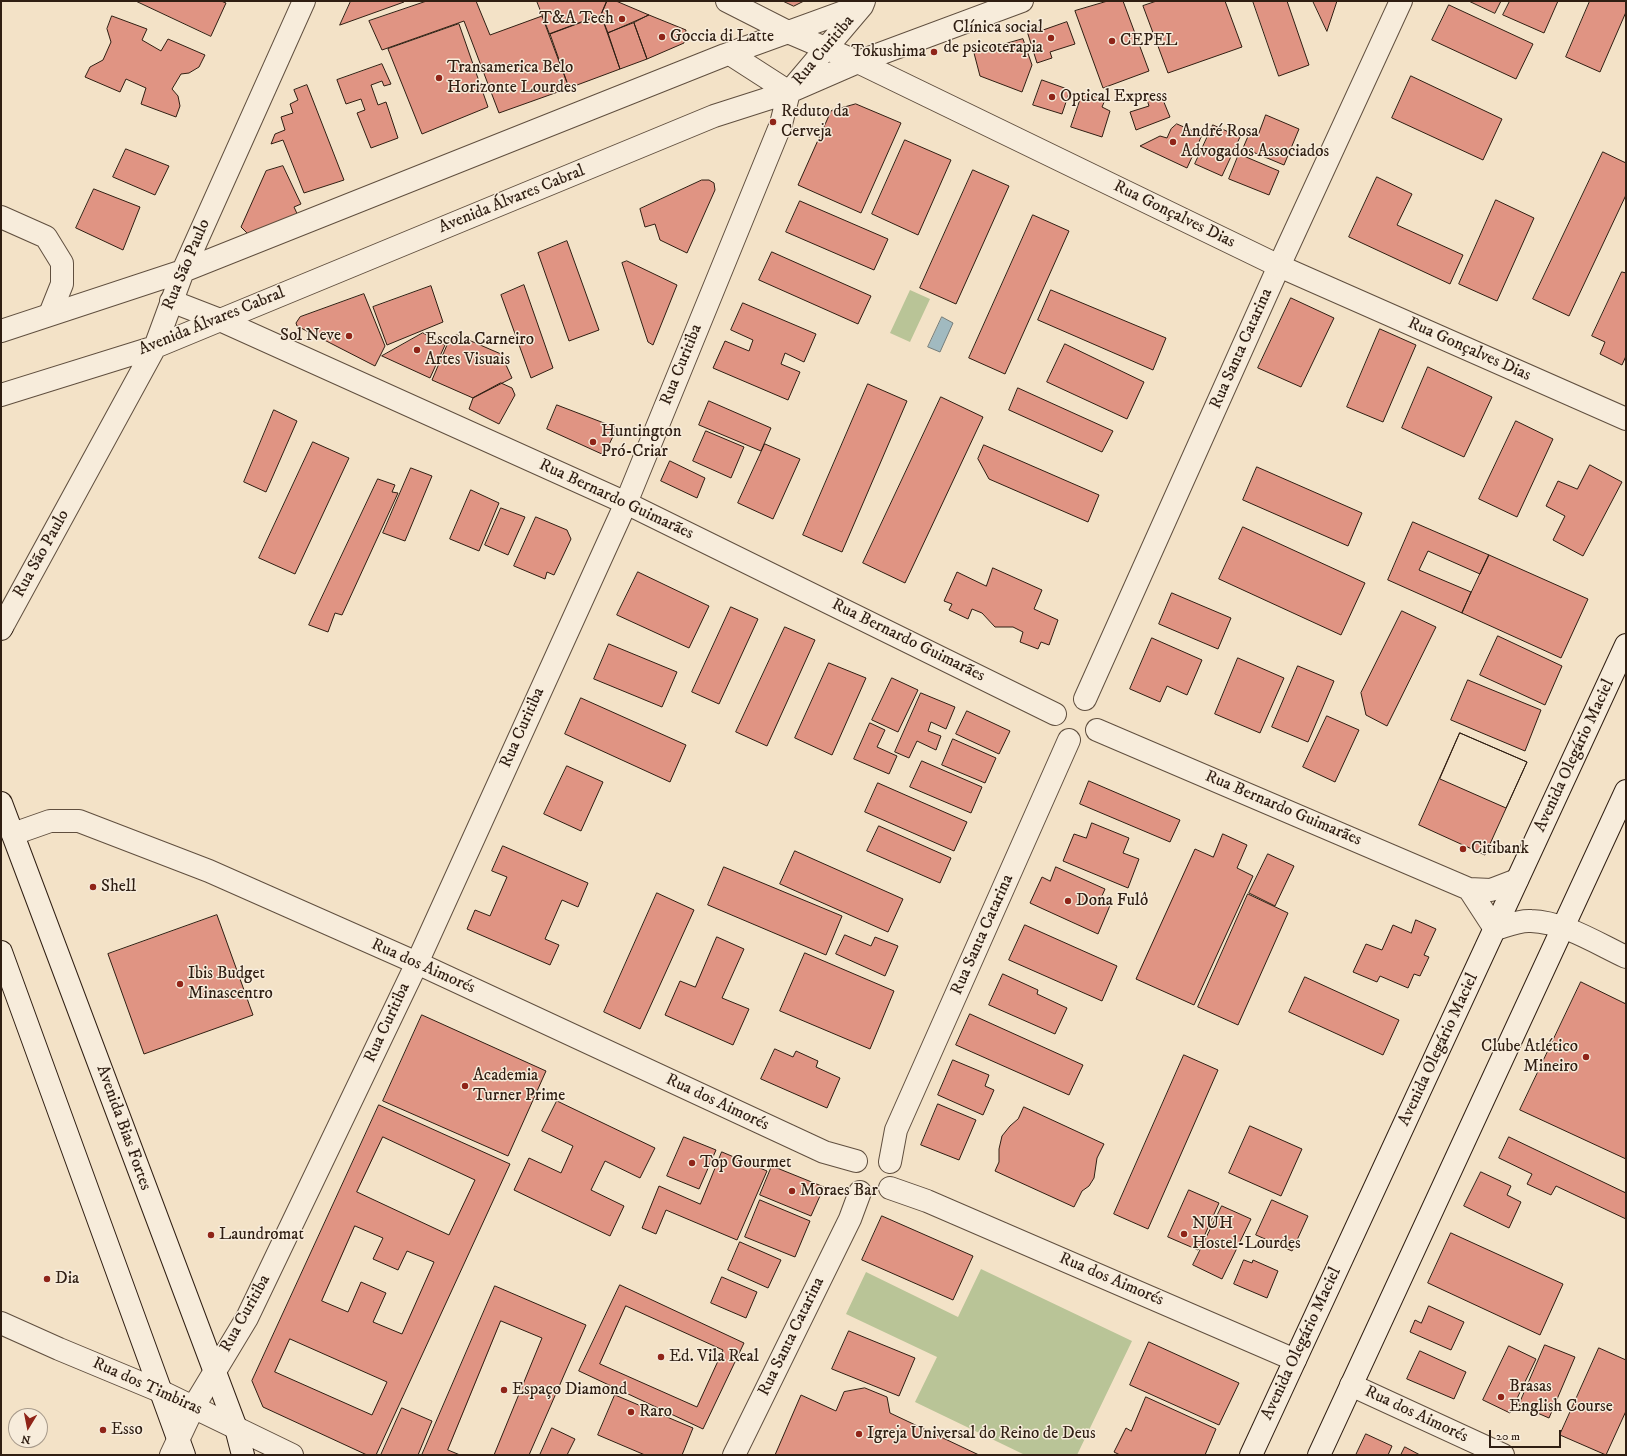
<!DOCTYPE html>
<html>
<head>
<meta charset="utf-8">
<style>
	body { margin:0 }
	#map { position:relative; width:1627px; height:1456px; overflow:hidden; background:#f3e2c7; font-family:"IM FELL DW Pica",serif }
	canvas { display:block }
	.frame { position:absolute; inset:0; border:2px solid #2f1e12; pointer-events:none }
	.north { position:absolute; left:8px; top:1408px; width:40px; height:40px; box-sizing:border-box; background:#f7ecdb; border:1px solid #a79a8b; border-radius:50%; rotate:190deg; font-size:11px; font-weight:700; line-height:16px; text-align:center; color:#2f1e12 }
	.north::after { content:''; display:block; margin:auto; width:14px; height:18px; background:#8f2418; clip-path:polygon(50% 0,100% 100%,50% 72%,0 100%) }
	.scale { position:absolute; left:1489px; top:1430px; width:72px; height:18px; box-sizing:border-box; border:2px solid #2f1e12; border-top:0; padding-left:5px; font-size:12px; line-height:14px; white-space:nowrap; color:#2f1e12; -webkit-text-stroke:3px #f7ecdb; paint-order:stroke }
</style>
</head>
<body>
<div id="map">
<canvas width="1627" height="1456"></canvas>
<div class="frame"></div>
<div class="north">N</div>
<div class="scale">20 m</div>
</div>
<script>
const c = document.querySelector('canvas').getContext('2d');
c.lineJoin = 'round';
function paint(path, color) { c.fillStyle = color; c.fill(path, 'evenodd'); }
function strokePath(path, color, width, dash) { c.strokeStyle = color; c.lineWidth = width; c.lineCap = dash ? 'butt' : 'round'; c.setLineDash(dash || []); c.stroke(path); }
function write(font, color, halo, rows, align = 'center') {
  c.font = font + ' "IM FELL DW Pica",serif'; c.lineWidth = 3; c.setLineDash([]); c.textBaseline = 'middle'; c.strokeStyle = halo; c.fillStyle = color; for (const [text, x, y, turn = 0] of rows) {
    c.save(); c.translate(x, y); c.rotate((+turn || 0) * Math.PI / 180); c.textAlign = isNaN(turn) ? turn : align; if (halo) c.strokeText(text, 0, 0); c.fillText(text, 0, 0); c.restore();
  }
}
const green = new Path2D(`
	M910 290 930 299 910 342 890 333Z
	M981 1269 1132 1341 1077 1455H1025L915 1402 937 1357 846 1314 866 1272 958 1317Z`);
const water = new Path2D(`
	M942 317 953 323 940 352 928 347Z`);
const building = new Path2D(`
	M136 1H221L226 3 211 36Z
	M351 1H403L404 2 340 25Z
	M427 1H476L490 35 542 16 569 88 499 113 464 21 382 50 369 21Z
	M537 1H607L601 15 550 34Z
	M607 1H616L649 15 608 33 601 15Z
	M783 1H804L794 6Z
	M1108 1H1123L1149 71 1103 88 1075 11Z
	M1157 1H1225L1242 47 1168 73 1143 6Z
	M1253 1H1287L1309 65 1279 76Z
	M1313 1H1337L1327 31Z
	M1469 1H1501L1495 13Z
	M1510 1H1558L1544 33 1503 15Z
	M1590 1H1626V12L1600 72 1566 57Z
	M1449 5 1533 44 1516 79 1432 40Z
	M601 15 620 69 569 88 550 34Z
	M649 15 686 30 684 43 647 59 634 23Z
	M112 16 147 29 142 40 161 51 168 39 205 55 199 67 189 73 181 74 172 89 178 96 180 106 176 117 141 104 146 88 126 79 120 92 85 77 90 67 103 60 111 42 107 29Z
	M1067 22 1075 44 1050 52 1052 58 1037 63 1027 31 1041 26 1042 30Z
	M634 23 647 59 620 69 608 33Z
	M459 24 488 107 422 134 388 49Z
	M1023 39 1032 65 1022 92 980 76 974 53Z
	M382 64 391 84 384 86 382 81 371 85 378 105 386 102 398 138 371 148 357 113 365 110 361 99 346 104 337 80Z
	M1411 76 1502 119 1483 160 1392 118Z
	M1042 80 1070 90 1062 114 1033 105Z
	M307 85 344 180 304 193 283 140 271 144 275 134 285 130 281 117 293 113 290 104 298 100 294 90Z
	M1083 92 1105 100 1102 107 1110 111 1102 137 1071 127Z
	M1161 95 1170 117 1136 130 1130 112 1149 106 1147 100Z
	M856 104 901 123 861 213 798 185 831 111Z
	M1266 115 1299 129 1284 165 1243 148 1249 134 1257 137Z
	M1177 124 1202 135 1187 168 1140 146 1160 136 1167 138 1171 129Z
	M1213 125 1240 137 1222 176 1195 164Z
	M905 140 951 160 918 235 872 214Z
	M126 149 169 166 155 195 113 177Z
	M1603 152 1626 163V195L1569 316 1533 299Z
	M1239 154 1279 171 1269 195 1229 179Z
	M283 166 301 204 294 207 300 220 249 235 241 227 266 171Z
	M973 170 1009 186 956 304 920 288Z
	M1377 177 1412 194 1397 225 1463 255 1450 284 1349 237Z
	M702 180H709L714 183 715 190 687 253 660 240 655 224 645 227 640 209Z
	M94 189 140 207 123 250 76 228Z
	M1496 200 1534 218 1497 301 1459 284Z
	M800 201 888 239 874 270 786 232Z
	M1033 215 1069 231 1005 374 969 358Z
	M567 241 599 330 569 341 538 253Z
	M772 252 871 296 858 324 759 280Z
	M627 261 677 285 653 345 648 342 622 263Z
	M1622 272 1626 273V356L1622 365 1600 354 1605 342 1592 336Z
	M524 285 553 368 531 378 501 295Z
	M431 286 443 322 387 345 373 307Z
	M1051 290 1166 338 1153 370 1038 320Z
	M364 294 385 346 375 366 297 326 296 323 300 317Z
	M1291 298 1334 318 1301 387 1258 368Z
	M743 303 816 334 804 362 785 353 781 364 800 372 788 400 713 368 725 341 749 351 753 340 731 330Z
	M1380 329 1416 345 1383 422 1347 407Z
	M423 333 445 345 430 378 382 356Z
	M457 335 501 354 512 378 473 398 432 380 450 338Z
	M1065 344 1144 382 1127 419 1047 382Z
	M1428 367 1492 397 1464 457 1402 428Z
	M501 383 512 388 515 395 499 424 469 409 473 398Z
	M868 384 907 401 842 552 803 535Z
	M1018 388 1113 431 1102 452 1009 410Z
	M941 397 983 417 905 583 863 563Z
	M709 401 771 428 761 451 699 425Z
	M557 405 617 428 604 455 547 429Z
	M274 410 297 421 266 492 244 482Z
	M1516 421 1553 439 1517 517 1479 499Z
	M706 431 744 447 731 478 693 461Z
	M313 442 349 458 295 574 259 558Z
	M765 444 800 459 773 519 738 503Z
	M984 445 1099 495 1088 522 989 479 978 459Z
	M670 461 705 478 697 498 661 481Z
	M1590 465 1622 482 1583 556 1553 540 1565 516 1546 506 1558 481 1577 489Z
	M1257 467 1362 513 1348 546 1243 500Z
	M411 468 432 476 405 541 383 533Z
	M378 479 395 485 392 492 398 493 342 615 335 613 328 632 309 625Z
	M471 490 499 503 479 551 450 539Z
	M501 508 525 517 508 555 485 545Z
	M536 517 567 530 571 539 554 575 547 572 545 579 514 566Z
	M1413 522 1489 555 1480 574 1428 551 1419 570 1471 592 1462 613 1388 580Z
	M1243 527 1365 583 1341 635 1219 579Z
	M1489 555 1588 599 1561 658 1462 613Z
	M993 568 1042 590 1034 609 1058 620 1049 645 1041 642 1038 649 1020 642 1023 632 1013 627H995L982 613 972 609 968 619 949 610 952 604 944 601 957 572 986 586Z
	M638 572 709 606 689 648 617 615Z
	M1172 593 1231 618 1218 649 1159 624Z
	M731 607 758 619 719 704 692 692Z
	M1402 611 1436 627 1387 726 1366 715 1361 693Z
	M785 627 815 640 767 746 736 732Z
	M1498 636 1562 666 1545 705 1480 675Z
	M1152 638 1202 660 1187 695 1167 686 1160 702 1130 689Z
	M609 644 677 672 662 707 594 679Z
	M1238 658 1284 678 1260 733 1215 714Z
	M829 663 866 678 832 755 795 738Z
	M1298 666 1334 681 1308 742 1272 727Z
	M892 678 918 690 898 732 872 720Z
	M1468 680 1541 710 1525 751 1451 720Z
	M921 693 955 707 946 729 931 722 928 731 941 736 936 750 917 741 909 758 895 752Z
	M581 698 686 745 670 782 565 734Z
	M967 711 1010 731 999 754 956 734Z
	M1327 716 1359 730 1335 782 1303 767Z
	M870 723 885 730 877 747 897 756 889 774 854 759Z
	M1460 733 1527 762 1485 855 1419 825Z
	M1460 733 1527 762 1506 808 1440 779Z
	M953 739 996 758 985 783 942 765Z
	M922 761 982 787 971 813 910 787Z
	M567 766 603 782 581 831 544 814Z
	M1089 781 1180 820 1170 842 1080 804Z
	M878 783 967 822 954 851 865 812Z
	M1092 823 1129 838 1123 853 1139 859 1128 888 1063 861 1074 834 1086 838Z
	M879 826 951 858 940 883 867 851Z
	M1223 834 1247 845 1237 868 1253 876 1194 1005 1136 979 1195 849 1213 857Z
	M503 846 588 883 578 907 562 900 545 939 559 945 550 965 467 929 475 910 490 916 507 877 492 871Z
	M795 851 903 899 888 932 780 884Z
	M1268 854 1294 866 1275 906 1249 893Z
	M724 867 842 916 826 955 708 905Z
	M1056 867 1105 889 1101 898 1111 903 1098 934 1030 903 1042 877 1050 881Z
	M657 893 694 910 640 1029 604 1012Z
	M1248 894 1288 913 1238 1025 1198 1007Z
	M217 915 253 1015 144 1054 108 954Z
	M1416 920 1436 929 1424 955 1429 957 1420 976 1414 974 1408 988 1380 976 1377 982 1353 972 1366 944 1382 950 1393 925 1411 933Z
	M1025 925 1117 966 1102 1001 1009 960Z
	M845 935 871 946 875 937 898 946 885 976 836 954Z
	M717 937 744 949 722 998 749 1009 733 1045 665 1015 680 981 695 987Z
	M805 953 894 991 870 1049 780 1011Z
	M1003 974 1038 990 1037 994 1067 1008 1055 1034 989 1005Z
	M1305 977 1399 1020 1383 1055 1289 1012Z
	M1581 982 1626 1004V1159L1520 1110Z
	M970 1014 1083 1065 1069 1095 956 1045Z
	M422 1015 546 1071 508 1156 383 1101Z
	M775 1049 793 1057 796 1051 818 1061 816 1067 840 1078 827 1108 761 1079Z
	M1184 1055 1218 1070 1148 1229 1114 1214Z
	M953 1060 989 1075 985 1086 994 1090 983 1115 938 1095Z
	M557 1101 655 1148 640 1178 605 1161 591 1190 624 1206 610 1236 514 1190 529 1158 561 1173 573 1146 542 1131Z
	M938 1104 976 1120 959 1160 921 1145Z
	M379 1105 510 1164 376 1455H367L263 1407 252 1381Z
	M1024 1107 1104 1144 1097 1158 1094 1178 1089 1186 1082 1191 1074 1207 995 1171 999 1162V1149L1002 1136 1010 1126 1018 1119Z
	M1250 1126 1302 1149 1281 1196 1229 1173Z
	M383 1137 475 1180 449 1235 357 1192Z
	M684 1137 716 1150 699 1189 667 1176Z
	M1509 1137 1626 1193V1219L1556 1186 1551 1195 1527 1184 1532 1174 1499 1158Z
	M722 1152 767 1171 737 1240 666 1210 656 1234 642 1228 659 1186 700 1204Z
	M772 1166 824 1187 811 1216 760 1195Z
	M1481 1172 1511 1186 1507 1195 1521 1202 1509 1228 1464 1206Z
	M1189 1190 1219 1203 1198 1250 1168 1237Z
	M760 1200 810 1221 795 1257 745 1237Z
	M1272 1200 1308 1216 1292 1251 1256 1235Z
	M1222 1206 1251 1219 1222 1279 1193 1265Z
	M882 1216 973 1256 953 1300 862 1260Z
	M355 1226 383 1238 373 1259 398 1270 407 1251 434 1262 402 1334 373 1322 386 1293 361 1282 348 1312 322 1301Z
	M1451 1233 1563 1284 1540 1335 1428 1283Z
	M740 1242 781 1260 768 1288 728 1270Z
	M1244 1260 1252 1263 1253 1260 1278 1271 1267 1298 1234 1284Z
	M722 1277 757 1292 746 1318 711 1303Z
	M620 1285 744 1343 703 1429 579 1371Z
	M495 1286 586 1325 529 1455H422Z
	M626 1306 723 1350 697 1407 600 1364Z
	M1429 1306 1464 1322 1451 1350 1410 1332 1415 1320 1421 1323Z
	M501 1321 542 1338 494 1455H460L448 1450Z
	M849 1331 915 1358 899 1396 832 1369Z
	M290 1339 387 1382 372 1415 275 1372Z
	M1149 1342 1239 1383 1219 1425 1130 1385Z
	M1545 1345 1575 1357 1549 1418 1519 1405Z
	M1509 1346 1536 1359 1510 1413 1483 1400Z
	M1599 1348 1626 1360V1411L1606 1455 1560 1435Z
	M1420 1351 1466 1372 1454 1399 1407 1379Z
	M865 1388 887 1397 890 1413 979 1455H775L801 1395 836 1411 844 1392Z
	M615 1395 693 1428 682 1455H645L598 1435Z
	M1146 1397 1216 1429 1205 1455H1120L1114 1452 1126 1428 1131 1431Z
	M402 1408 432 1421 418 1455H381Z
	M552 1428 575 1439 567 1455H540Z
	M1366 1434 1392 1446 1388 1455H1356Z
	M1405 1447 1420 1455H1401Z`);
const minor = new Path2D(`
	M1 217 46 237 62 263V284L50 314
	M171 301 220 320 626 503 1055 714
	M1085 699 1279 266 1401 1
	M1097 730 1469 889 1491 890 1517 880
	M13 834 50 821H79L209 871 417 963 824 1152 856 1161
	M1469 889 1495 929C1506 926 1519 920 1531 921 1564 922 1596 943 1626 957
	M890 1162 896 1130 1069 740
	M890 1188 927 1201 1295 1360
	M1351 1385 1503 1455
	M734 1455 850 1219 860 1192`);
const tertiary = new Path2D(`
	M727 1 790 33 858 62 1279 266 1626 419
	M730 54 789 92
	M1 331 183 271 725 55 860 6
	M1 395 155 347 714 116 789 92 858 62 1022 1
	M1 629 155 347 183 271 304 1
	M1 1323 59 1349 160 1391 292 1455
	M171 1455 194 1406 247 1318 417 963 626 503 781 124 789 92 862 6 864 1`);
const secondary = new Path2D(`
	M1 628 2 627
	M1 803 236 1428 243 1455
	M1 952 184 1455
	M1251 1455 1626 645
	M1319 1455 1626 791`);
const markers = [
	[622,19,4,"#8f2418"],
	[662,37,4,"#8f2418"],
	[1051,38,4,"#8f2418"],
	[1112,41,4,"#8f2418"],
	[934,52,4,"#8f2418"],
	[439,78,4,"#8f2418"],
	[1052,97,4,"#8f2418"],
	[773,122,4,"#8f2418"],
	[1173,142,4,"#8f2418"],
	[349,336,4,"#8f2418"],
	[417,350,4,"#8f2418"],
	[593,442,4,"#8f2418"],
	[1463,849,4,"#8f2418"],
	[93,887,4,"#8f2418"],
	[1068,901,4,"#8f2418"],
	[180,984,4,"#8f2418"],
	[1586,1057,4,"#8f2418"],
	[465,1086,4,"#8f2418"],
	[692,1163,4,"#8f2418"],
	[792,1191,4,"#8f2418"],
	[1184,1234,4,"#8f2418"],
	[211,1235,4,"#8f2418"],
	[47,1279,4,"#8f2418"],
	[661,1357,4,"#8f2418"],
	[504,1390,4,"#8f2418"],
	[1501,1397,4,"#8f2418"],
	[631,1412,4,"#8f2418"],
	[103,1430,4,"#8f2418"],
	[859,1434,4,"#8f2418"]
];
const poiNames = [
	["T&A Tech",614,19,"right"],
	["Clínica social",1043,28,"right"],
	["de psicoterapia",1043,48,"right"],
	["Goccia di Latte",670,37],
	["CEPEL",1120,41],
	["Tokushima",926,52,"right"],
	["Transamerica Belo",447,68],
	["Horizonte Lourdes",447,88],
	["Optical Express",1060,97],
	["Reduto da",781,112],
	["Cerveja",781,132],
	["André Rosa",1181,132],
	["Advogados Associados",1181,152],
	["Sol Neve",341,336,"right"],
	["Escola Carneiro",425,340],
	["Artes Visuais",425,360],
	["Huntington",601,432],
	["Pró-Criar",601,452],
	["Citibank",1471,849],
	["Shell",101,887],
	["Dona Fulô",1076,901],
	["Ibis Budget",188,974],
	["Minascentro",188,994],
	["Clube Atlético",1578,1047,"right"],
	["Mineiro",1578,1067,"right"],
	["Academia",473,1076],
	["Turner Prime",473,1096],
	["Top Gourmet",700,1163],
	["Moraes Bar",800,1191],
	["NUH",1192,1224],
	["Hostel-Lourdes",1192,1244],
	["Laundromat",219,1235],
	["Dia",55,1279],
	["Ed. Vila Real",669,1357],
	["Brasas",1509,1387],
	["English Course",1509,1407],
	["Espaço Diamond",512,1390],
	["Raro",639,1412],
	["Esso",111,1430],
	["Igreja Universal do Reino de Deus",867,1434]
];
const streetNames = [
	["Rua Curitiba",824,51,-50],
	["Avenida Álvares Cabral",512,200,-22],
	["Rua Gonçalves Dias",1174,215,26],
	["Rua São Paulo",187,265,-67],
	["Avenida Álvares Cabral",212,322,-22],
	["Rua Santa Catarina",1242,349,-66],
	["Rua Gonçalves Dias",1469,350,24],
	["Rua Curitiba",682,365,-68],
	["Rua Bernardo Guimarães",616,500,25],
	["Rua São Paulo",42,554,-61],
	["Rua Bernardo Guimarães",908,641,26],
	["Rua Curitiba",523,728,-66],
	["Avenida Olegário Maciel",1575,756,-65],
	["Rua Bernardo Guimarães",1283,809,23],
	["Rua Santa Catarina",983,935,-66],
	["Rua dos Aimorés",423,967,24],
	["Rua Curitiba",388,1023,-65],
	["Avenida Olegário Maciel",1439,1050,-65],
	["Rua dos Aimorés",717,1103,25],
	["Avenida Bias Fortes",123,1128,70],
	["Rua dos Aimorés",1111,1280,23],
	["Rua Curitiba",246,1314,-61],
	["Rua Santa Catarina",792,1337,-64],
	["Avenida Olegário Maciel",1302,1344,-65],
	["Rua dos Timbiras",147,1387,24],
	["Rua dos Aimorés",1416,1415,25]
];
paint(green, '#b9c497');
paint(water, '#a1bac0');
strokePath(water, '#737c7a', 1);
paint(building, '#e09483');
strokePath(building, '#2f1e12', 1);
strokePath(minor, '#604f3f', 24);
strokePath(tertiary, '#604f3f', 24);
strokePath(secondary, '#2f1e12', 24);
strokePath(minor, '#f7ecdb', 22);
strokePath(tertiary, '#f7ecdb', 22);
strokePath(secondary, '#f7ecdb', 22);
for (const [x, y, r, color] of markers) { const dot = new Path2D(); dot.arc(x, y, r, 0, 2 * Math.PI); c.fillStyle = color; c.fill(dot); strokePath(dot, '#f7ecdb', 1.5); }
write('17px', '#2f1e12', '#f7ecdb', poiNames, 'left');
write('17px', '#2f1e12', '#f7ecdb', streetNames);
</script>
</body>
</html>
